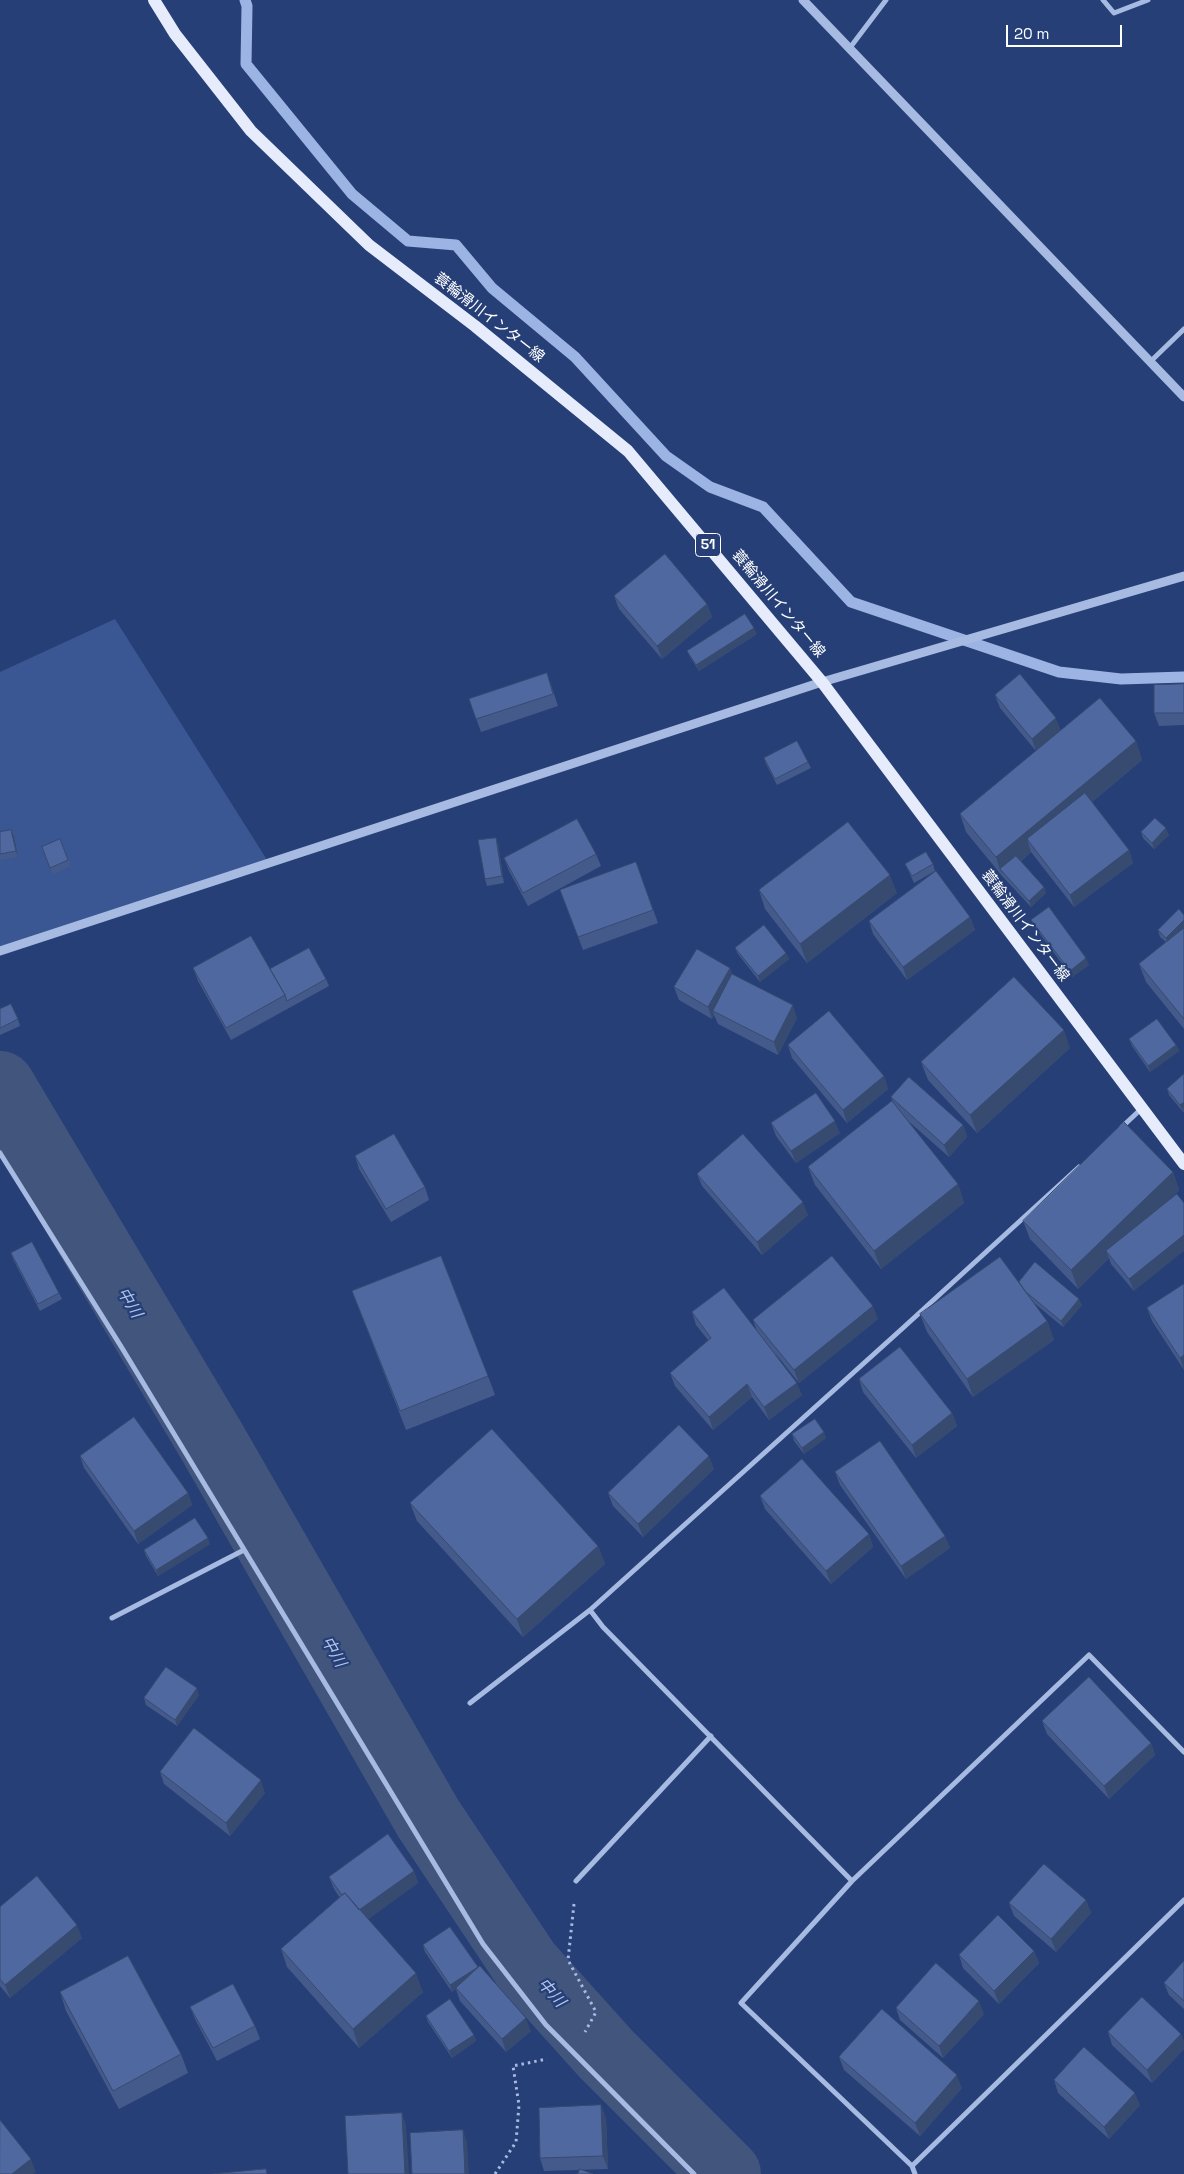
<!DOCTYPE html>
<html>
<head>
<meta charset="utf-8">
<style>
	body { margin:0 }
	#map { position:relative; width:1184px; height:2174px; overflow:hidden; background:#263f76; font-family:"Space Grotesk",sans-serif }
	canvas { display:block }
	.scale { position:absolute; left:1006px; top:25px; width:116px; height:22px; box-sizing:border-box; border:2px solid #fff; border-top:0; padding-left:6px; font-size:15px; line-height:18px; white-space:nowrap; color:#fff; -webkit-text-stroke:4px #263f76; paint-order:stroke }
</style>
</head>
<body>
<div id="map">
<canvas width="1184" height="2174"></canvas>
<div class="scale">20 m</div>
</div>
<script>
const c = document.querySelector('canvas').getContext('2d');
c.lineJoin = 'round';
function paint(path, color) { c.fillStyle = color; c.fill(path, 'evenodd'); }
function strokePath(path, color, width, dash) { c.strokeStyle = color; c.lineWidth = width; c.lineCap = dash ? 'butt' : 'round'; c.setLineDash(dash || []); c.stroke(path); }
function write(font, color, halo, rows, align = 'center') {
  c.font = font + ' "Space Grotesk","Noto Sans JP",sans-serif'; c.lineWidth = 4.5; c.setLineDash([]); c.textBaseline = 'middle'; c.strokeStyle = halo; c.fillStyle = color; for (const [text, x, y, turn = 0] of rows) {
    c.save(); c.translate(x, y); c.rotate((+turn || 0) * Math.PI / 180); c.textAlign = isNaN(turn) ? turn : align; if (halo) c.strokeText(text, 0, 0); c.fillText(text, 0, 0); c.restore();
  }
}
const green = new Path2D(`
	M115 619 269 863 0 951V672Z`);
const stream = new Path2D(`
	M245 0 247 6 246 64 352 194 408 241 456 245 492 288 575 357 666 456 710 487 763 507 851 602 1059 672 1121 679 1184 677`);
const river = new Path2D(`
	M0 1086 212 1442 428 1818 526 1965 606 2054 726 2174`);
const path = new Path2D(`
	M574 1904 568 1960 596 2012 585 2032
	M495 2174 516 2142 519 2105 513 2066 547 2059`);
const minor = new Path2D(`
	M1103 0 1114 13 1148 0
	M849 49 886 0
	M1150 362 1184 329
	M1122 1127 1141 1109
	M0 1153 122 1348 483 1944 546 2025 694 2174
	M112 1618 244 1550
	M470 1703 590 1610
	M576 1881 711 1736
	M852 1881 603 1627 590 1610 904 1327 1079 1167
	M912 2166 1184 1900
	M915 2174 912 2166 741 2003 852 1881 1089 1655 1184 1752`);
const tertiary = new Path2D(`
	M803 0 1184 397
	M0 951 822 682 1184 576`);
const primary = new Path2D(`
	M154 0 175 34 251 131 369 245 475 326 628 451 822 682 1184 1164`);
const wall = new Path2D(`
	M614 596 707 604 712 617 662 659 619 609Z
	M757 634 699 671 690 657 687 651Z
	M547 673 558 706 481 732 469 699Z
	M1184 684V725L1159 726 1154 713Z
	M995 695 1061 730 1136 741 1142 760 1092 802 1129 850 1133 863 1074 907 1031 852 1021 861 1044 887 1046 893 1031 907 1002 876 966 832 960 814 1036 751 1000 708Z
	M764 758 808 762 811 768 777 785 766 764Z
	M11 830 14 836 18 857 0 860V832Z
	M1141 832 1169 835 1154 849 1143 838Z
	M496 838 498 844 504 883 487 886 485 879Z
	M60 839 71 866 53 874 44 853Z
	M596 854 601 866 528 906 509 871 504 858Z
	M636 862 658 923 583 950 560 890Z
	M905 864H933L935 871 914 883 908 870Z
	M759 890 897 893 807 963 765 909Z
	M1184 915V1029L1146 982 1139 964 1166 942 1160 937 1158 930Z
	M970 917 975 930 907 980 873 934 869 921Z
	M1031 920 1089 965 1072 977 1034 926Z
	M735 948 786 953 789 959 760 982 738 954Z
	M193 968 270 969 326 979 329 986 231 1040 198 981Z
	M730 968 732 975 797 1018 778 1055 718 1024 714 1015 712 1019 679 1000 674 987Z
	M0 1009 18 1019 20 1026 0 1035Z
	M1129 1039 1176 1045 1179 1051 1150 1072 1132 1046Z
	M788 1045 884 1076 888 1089 847 1123 792 1058Z
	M1070 1048 977 1133 928 1080 921 1062Z
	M1184 1074V1112H1183L1169 1095 1167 1089Z
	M891 1097 963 1125 967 1137 949 1157 907 1120 958 1184 964 1203 881 1269 815 1185 808 1167 893 1102Z
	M771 1123 840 1133 796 1163 776 1136Z
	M355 1156 425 1187 429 1200 391 1222 359 1169Z
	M1173 1172 1179 1190 1165 1204 1134 1291 1111 1264 1109 1258 1078 1289 1030 1239 1023 1221Z
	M697 1174 808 1215 762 1255 702 1186Z
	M11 1253 59 1293 62 1299 40 1311 13 1259Z
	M1019 1282 1082 1305 1063 1327 1034 1303 1047 1321 1054 1340 973 1397 927 1332 920 1314Z
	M1184 1284V1370L1152 1321 1147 1308Z
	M352 1291 488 1376 495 1395 406 1430Z
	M692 1312 757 1331 753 1320 878 1319 799 1383 775 1353 802 1395 769 1420 752 1397 713 1430 675 1386 670 1373 708 1340 696 1325Z
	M859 1379 952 1413 957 1426 916 1458 863 1392Z
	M792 1434 826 1438 804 1454 794 1441Z
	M80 1456 188 1493 192 1505 138 1544 84 1468Z
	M714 1469 643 1537 613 1506 608 1493Z
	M835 1472 945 1536 950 1548 906 1579 840 1485Z
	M760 1496 869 1534 873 1547 831 1584 765 1509Z
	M410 1503 598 1546 605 1564 523 1637 417 1521Z
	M210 1544 158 1576 146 1556 144 1550Z
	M199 1695 177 1726 146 1705 144 1698Z
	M1042 1721 1151 1743 1155 1755 1109 1799 1047 1734Z
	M160 1772 265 1793 230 1836 164 1784Z
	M414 1871 418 1883 368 1919 423 1992 359 2048 287 1967 281 1949 340 1898 334 1889 329 1877Z
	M1086 1900 1091 1913 1056 1952 1014 1916 1009 1903Z
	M0 1907 82 1938 10 1998 0 1986Z
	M423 1945 478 1968 531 2031 506 2052 460 2001 456 1989 452 1992 425 1952Z
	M1034 1951 1039 1963 999 2004 963 1968 959 1955Z
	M1184 1961V2009L1169 1995 1164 1983Z
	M60 1992 181 2054 188 2073 119 2109 66 2011Z
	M190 2007 255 2026 260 2039 217 2061 195 2019Z
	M896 2008 984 2014 943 2058 900 2020Z
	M426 2016 474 2035 476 2041 452 2058 428 2022Z
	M1108 2032 1181 2034 1184 2042V2049L1152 2083 1112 2045Z
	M839 2057 962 2088 920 2136 844 2070Z
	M1054 2080 1140 2105 1109 2139 1058 2093Z
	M606 2118 608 2169 544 2171 540 2158Z`);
const shadedWall = new Path2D(`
	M707 604 712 617 662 659 657 646Z
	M754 628 757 634 699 671 696 665Z
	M1056 718 1061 731 1036 751 1032 739Z
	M1136 741 1142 760 1035 849 1027 839 1031 852 1004 874 1000 869 1002 876 996 857Z
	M1166 828 1169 835 1154 849 1152 843Z
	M11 830 14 836 18 857 16 851Z
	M496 838 498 844 504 883 502 876Z
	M1129 850 1133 863 1074 907 1070 895Z
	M890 875 897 893 807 963 800 944Z
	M1044 887 1046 893 1031 907 1029 901Z
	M970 917 975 930 907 980 903 967Z
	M1184 920V929L1168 945 1166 938Z
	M786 953 789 959 760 982 758 976Z
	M1086 958 1089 965 1072 977 1070 971Z
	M730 968 735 981 713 1011 714 1015 712 1019 708 1007Z
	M793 1005 797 1018 778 1055 774 1042Z
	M1064 1030 1070 1048 977 1133 970 1115Z
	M1176 1045 1179 1051 1150 1072 1148 1066Z
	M884 1076 888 1089 847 1123 843 1110Z
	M1184 1102V1109L1182 1107 1184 1111 1183 1112 1180 1105Z
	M835 1121 840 1133 796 1163 791 1151Z
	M963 1125 967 1137 949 1157 944 1145Z
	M1173 1172 1179 1190 1111 1257 1106 1251 1109 1258 1078 1289 1071 1270Z
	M958 1184 964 1203 881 1269 874 1251Z
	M803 1202 808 1215 762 1255 757 1242Z
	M1184 1235V1251L1134 1291 1129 1279Z
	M1079 1299 1082 1305 1063 1327 1061 1321Z
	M873 1306 878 1319 799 1383 794 1370Z
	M1047 1321 1054 1340 973 1397 967 1379Z
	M1184 1355V1370L1180 1358Z
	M797 1383 802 1395 769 1420 764 1407Z
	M747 1384 752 1397 713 1430 709 1417Z
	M952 1413 957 1426 916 1458 912 1445Z
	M824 1432 826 1438 804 1454 802 1448Z
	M709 1456 714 1469 643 1537 638 1524Z
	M188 1493 192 1505 138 1544 134 1531Z
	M869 1534 873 1547 831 1584 826 1571Z
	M945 1536 950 1548 906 1579 901 1566Z
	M208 1538 210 1544 158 1576 156 1570Z
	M598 1546 605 1564 523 1637 517 1619Z
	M197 1688 199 1695 177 1726 175 1720Z
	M1151 1743 1155 1755 1109 1799 1104 1786Z
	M261 1780 265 1793 230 1836 226 1823Z
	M414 1871 418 1883 362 1924 357 1911Z
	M1086 1900 1091 1913 1056 1952 1051 1939Z
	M77 1925 82 1938 10 1998 5 1985Z
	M1034 1951 1039 1963 999 2004 994 1991Z
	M478 1967 480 1974 456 1988V1989L452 1992 450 1985Z
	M416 1973 423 1992 359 2048 353 2029Z
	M979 2001 984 2014 943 2058 939 2046Z
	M526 2018 531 2031 506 2052 502 2039Z
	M1181 2034 1184 2042V2049L1152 2083 1147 2070Z
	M474 2035 476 2041 452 2058 449 2051Z
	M957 2075 962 2088 920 2136 915 2123Z
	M1135 2093 1140 2105 1109 2139 1104 2127Z
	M601 2105 606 2118 608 2169 603 2156Z
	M402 2113 406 2125 409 2174H405Z
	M463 2130 467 2143 469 2174H465Z
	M31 2159 36 2172 33 2174H12Z`);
const building = new Path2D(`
	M665 554 707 604 657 646 614 596Z
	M745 614 754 628 696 665 687 651Z
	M547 673 553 694 476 719 469 699Z
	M1020 674 1056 718 1032 739 995 695Z
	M1184 684V713H1154V685Z
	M1100 698 1136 741 996 857 960 814Z
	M797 741 808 762 775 779 764 758Z
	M1085 793 1129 850 1070 895 1027 839Z
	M1155 818 1166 828 1152 843 1141 832Z
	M577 819 596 854 523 893 504 858Z
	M848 822 890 875 800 944 759 890Z
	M11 830 16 851 0 854V832Z
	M496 838 502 876 485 879 478 840Z
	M60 839 68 860 50 868 42 847Z
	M926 852 933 864 912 876 905 864Z
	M1016 856 1044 887 1029 901 1000 869Z
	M636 862 653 910 578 937 560 890Z
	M936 871 970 917 903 967 869 921Z
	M1049 907 1086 958 1070 971 1031 920Z
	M1179 909 1184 915V920L1166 938 1158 930Z
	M764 925 786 953 758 976 735 948Z
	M1184 928V1019L1139 964Z
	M251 936 285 995 226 1028 193 968Z
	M309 948 326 979 287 1001 285 995 270 969Z
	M697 949 730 968 708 1007 674 987Z
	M732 974 793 1005 774 1042 713 1011Z
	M1014 977 1064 1030 970 1115 921 1062Z
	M11 1004 18 1019 0 1028V1009Z
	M829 1011 884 1076 843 1110 788 1045Z
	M1157 1019 1176 1045 1148 1066 1129 1039Z
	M1184 1074V1102L1180 1105 1167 1089Z
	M909 1077 963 1125 944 1145 891 1097Z
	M816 1093 835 1121 791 1151 771 1123Z
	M892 1101 958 1184 874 1251 808 1167Z
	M1124 1122 1173 1172 1071 1270 1023 1221Z
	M394 1134 425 1187 386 1209 355 1156Z
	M743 1134 803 1202 757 1242 697 1174Z
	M1177 1194 1184 1203V1235L1129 1279 1106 1251Z
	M32 1242 59 1293 38 1304 11 1253Z
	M441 1256 488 1376 400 1411 352 1291Z
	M832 1256 873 1306 794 1370 753 1320Z
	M1000 1257 1047 1321 967 1379 920 1314Z
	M1035 1262 1079 1299 1061 1321 1026 1292 1019 1282Z
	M1184 1284V1355L1180 1358 1147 1308Z
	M724 1288 797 1383 764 1407 747 1384 709 1417 670 1373 711 1338 692 1312Z
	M900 1347 952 1413 912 1445 859 1379Z
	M134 1417 188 1493 134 1531 80 1456Z
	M815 1419 824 1432 802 1448 792 1434Z
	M679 1425 709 1456 638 1524 608 1493Z
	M492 1429 598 1546 517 1619 410 1503Z
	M880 1441 945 1536 901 1566 835 1472Z
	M802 1459 869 1534 826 1571 760 1496Z
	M195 1518 208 1538 156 1570 144 1550Z
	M166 1667 197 1688 175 1720 144 1698Z
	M1089 1677 1151 1743 1104 1786 1042 1721Z
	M194 1728 261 1780 226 1823 160 1772Z
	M388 1834 414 1871 359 1910 345 1893 342 1895 329 1877Z
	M1044 1864 1086 1900 1051 1939 1009 1903Z
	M37 1876 77 1925 5 1985 0 1979V1907Z
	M345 1893 416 1973 353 2029 281 1949Z
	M998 1915 1034 1951 994 1991 959 1955Z
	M450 1927 478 1967 450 1985 423 1945Z
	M128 1956 181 2054 113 2091 60 1992Z
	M1184 1961V2001L1164 1983Z
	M936 1963 979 2001 939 2046 896 2008Z
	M480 1966 526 2018 502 2039 456 1988Z
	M233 1984 255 2026 213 2048 190 2007Z
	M1142 1997 1181 2034 1147 2070 1108 2032Z
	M450 1999 474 2035 449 2051 426 2016Z
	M882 2009 957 2075 915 2123 839 2057Z
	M1084 2047 1135 2093 1104 2127 1054 2080Z
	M601 2105 603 2156 540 2158 539 2108Z
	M402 2113 405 2174H348L345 2116Z
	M0 2120 31 2159 12 2174H0Z
	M463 2130 465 2174H412L410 2133Z
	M266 2169 267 2174H213Z
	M580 2169 593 2174H578Z`);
const shields = [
	[708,545,25]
];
const shieldNames = [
	["51",708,545]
];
const streetNames = [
	["蓑輪滑川インター線",489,318,38],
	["蓑輪滑川インター線",778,604,50],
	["蓑輪滑川インター線",1025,926,53]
];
const waterNames = [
	["中川",129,1303,59],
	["中川",333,1652,60],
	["中川",551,1993,48]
];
paint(green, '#3a5794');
strokePath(stream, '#9cb4e3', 11);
strokePath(river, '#42557d', 70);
strokePath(path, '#a7bae2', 3, [2.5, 4]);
strokePath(minor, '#a7bae2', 5);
strokePath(tertiary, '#a7bae2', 9);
strokePath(primary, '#e6ecfb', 12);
paint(wall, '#445a8a');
paint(shadedWall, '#374a70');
paint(building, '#4f69a0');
strokePath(building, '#374a70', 1);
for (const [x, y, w] of shields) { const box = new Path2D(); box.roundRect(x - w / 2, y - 11.5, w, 23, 4); c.fillStyle = '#263f76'; c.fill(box); strokePath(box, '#fff', 1); }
write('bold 14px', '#fff', null, shieldNames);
write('15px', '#fff', '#263f76', streetNames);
write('italic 16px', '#b2c5ea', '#263f76', waterNames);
</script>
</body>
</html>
